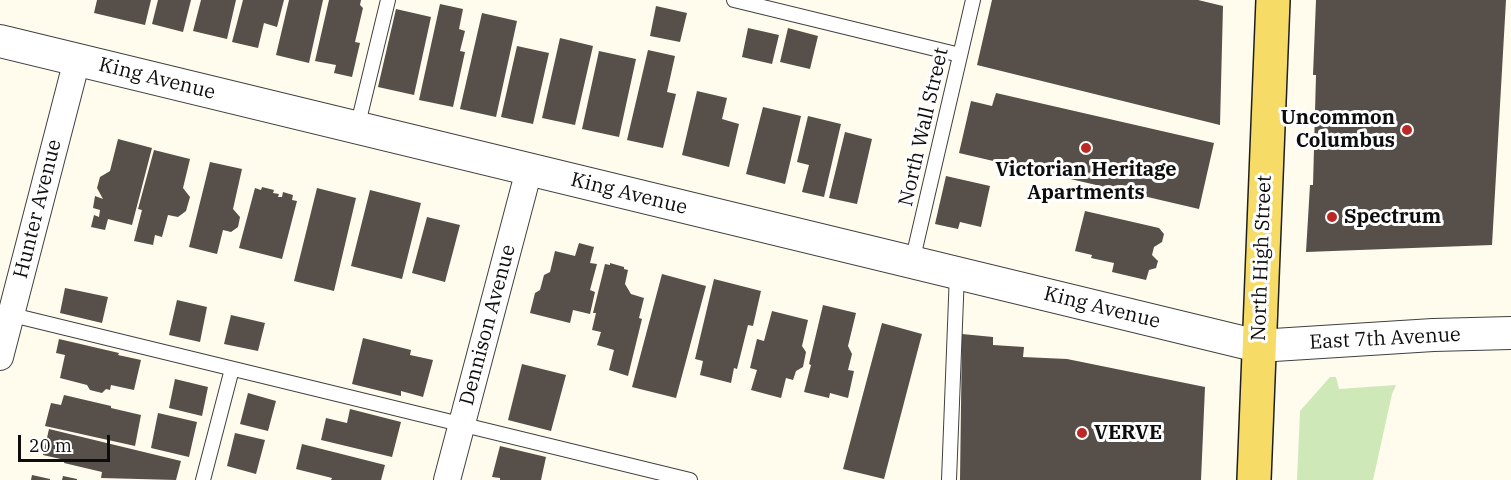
<!DOCTYPE html>
<html>
<head>
<meta charset="utf-8">
<style>
	body { margin:0 }
	#map { position:relative; width:1511px; height:480px; overflow:hidden; background:#fffcee; font-family:"IBM Plex Serif",serif }
	canvas { display:block }
	.scale { position:absolute; left:18px; top:435px; width:92px; height:27px; box-sizing:border-box; border:3px solid #0d0d0d; border-top:0; padding-left:8px; font-size:18px; line-height:21px; white-space:nowrap; color:#0d0d0d; -webkit-text-stroke:4px #fff; paint-order:stroke }
</style>
</head>
<body>
<div id="map">
<canvas width="1511" height="480"></canvas>
<div class="scale">20 m</div>
</div>
<script>
const c = document.querySelector('canvas').getContext('2d');
c.lineJoin = 'round';
function paint(path, color) { c.fillStyle = color; c.fill(path, 'evenodd'); }
function strokePath(path, color, width, dash) { c.strokeStyle = color; c.lineWidth = width; c.lineCap = dash ? 'butt' : 'round'; c.setLineDash(dash || []); c.stroke(path); }
function write(font, color, halo, rows, align = 'center') {
  c.font = font + ' "IBM Plex Serif",serif'; c.lineWidth = 6; c.setLineDash([]); c.textBaseline = 'middle'; c.strokeStyle = halo; c.fillStyle = color; for (const [text, x, y, turn = 0] of rows) {
    c.save(); c.translate(x, y); c.rotate((+turn || 0) * Math.PI / 180); c.textAlign = isNaN(turn) ? turn : align; if (halo) c.strokeText(text, 0, 0); c.fillText(text, 0, 0); c.restore();
  }
}
const green = new Path2D(`
	M1330 377H1336L1339 389 1396 385 1392 394 1373 480H1297L1300 411Z`);
const building = new Path2D(`
	M97 0H151L145 25 94 13Z
	M158 0H191L183 32 152 24Z
	M201 0H236L227 39 193 31Z
	M243 0H284L277 27 264 23 258 48 232 42Z
	M289 0H323L309 63 276 55Z
	M329 0H361L360 5 363 8 355 42 360 43 352 77 334 73 336 65 315 61Z
	M992 0H1198L1223 6 1220 125 977 65Z
	M1316 0H1506L1492 245 1306 252 1310 185H1313L1316 75H1313Z
	M440 4 463 9 459 29 465 31 460 51 465 52 453 107 419 100Z
	M656 6 687 13 680 42 650 36Z
	M396 9 431 17 414 95 378 87Z
	M482 13 517 21 496 117 460 109Z
	M748 28 779 35 772 64 742 57Z
	M788 28 818 36 810 69 780 62Z
	M560 38 593 46 575 125 542 118Z
	M517 46 549 53 533 124 501 117Z
	M648 50 675 56 667 92 676 94 663 148 627 140Z
	M599 51 636 59 619 137 582 129Z
	M697 91 727 98 722 119 739 124 729 167 682 155Z
	M996 93 1214 143 1199 209 959 153 971 101 992 106Z
	M763 107 801 116 785 184 746 174Z
	M808 116 841 124 824 197 802 192 809 165 797 162Z
	M845 132 872 139 857 204 829 198Z
	M118 139 152 148 132 225 108 219 105 230 91 227 94 215 99 217 100 210 93 208 95 196 103 199 97 188 100 177 110 171Z
	M154 150 190 159 183 188 190 197 186 211 178 217 168 215 162 237 155 235 153 245 134 241 142 210 138 209Z
	M210 162 242 169 233 209 240 217 238 227 231 232 223 230 217 254 189 247Z
	M946 176 990 186 981 227 960 222 958 229 935 224Z
	M262 187 274 190 273 193 279 194 278 197H282L283 192 293 195 292 200 297 201 282 259 239 248 255 188 261 190Z
	M317 188 356 198 334 291 294 281Z
	M370 190 421 203 402 279 351 266Z
	M1085 211 1159 228 1164 234 1162 242 1154 247 1152 255 1158 261 1156 268 1149 270 1146 280 1112 272 1114 263 1091 258 1092 255 1075 251Z
	M427 217 460 225 445 282 412 273Z
	M579 243 594 247 590 263 597 264 590 290 595 292 590 314 573 310 570 323 530 313 535 293 540 290 544 275 550 272 555 251 575 256Z
	M610 263 624 267V269L628 270 625 284 631 294 644 298 639 318 642 319 628 376 609 370 614 350 597 345 601 332 592 330 596 313H593L605 264 610 265Z
	M662 274 706 286 676 398 632 387Z
	M714 279 761 291 753 326 748 325 737 369 734 368 731 383 700 375 703 361 695 359Z
	M65 288 108 297 102 323 60 313Z
	M177 300 207 307 200 342 169 335Z
	M823 305 856 313 848 346 852 354 848 370 854 371 848 398 830 393 829 398 804 392 811 365 809 364Z
	M772 311 808 320 802 346 806 352 803 367 796 371 793 380 786 378 781 398 751 390 757 370 750 368 757 339 764 341Z
	M231 315 265 323 258 351 224 344Z
	M882 323 922 334 884 479 843 469Z
	M962 334 993 337V345L1024 347 1023 357 1067 359 1205 387 1201 480H960Z
	M363 338 411 350 410 355 433 360 423 397 401 391V396L352 384Z
	M59 339 119 353 118 355 141 360 134 390 111 385 110 390 106 389 102 393 90 390 87 385 60 378 65 355 56 353Z
	M522 364 566 375 551 431 508 420Z
	M175 379 208 387 202 416 169 408Z
	M248 393 276 401 268 431 240 424Z
	M64 395 111 406V408L141 415 135 446 45 426 51 403 61 405Z
	M350 409 401 422 392 457 321 440 326 418 347 423Z
	M158 413 197 422 189 457 151 448Z
	M49 429 181 461 176 480 101 478 102 472 64 463 65 460 43 455Z
	M235 433 265 440 256 474 227 466Z
	M302 444 385 465 381 480H331L332 478 296 469Z
	M500 446 546 457 541 480H500V478L492 477Z
	M32 475 50 479V480H31Z
	M63 476 77 479V480H62Z`);
const service = new Path2D(`
	M734 0 960 55
	M357 128 388 0
	M912 262 973 0
	M8 314 690 480
	M203 480 232 369
	M949 480 957 273`);
const minor = new Path2D(`
	M0 357 77 60
	M447 480 529 170`);
const tertiary = new Path2D(`
	M0 41 1258 346 1433 335 1511 333`);
const primary = new Path2D(`
	M1254 480 1273 0`);
const markers = [
	[1407,130,6,"#bb2927"],
	[1086,148,6,"#bb2927"],
	[1332,217,6,"#bb2927"],
	[1082,433,6,"#bb2927"]
];
const streetNames = [
	["King Avenue",157,79,14],
	["North Wall Street",924,127,-77],
	["King Avenue",629,194,14],
	["Hunter Avenue",38,209,-76],
	["North High Street",1262,258,-88],
	["King Avenue",1102,308,14],
	["Dennison Avenue",488,325,-75],
	["East 7th Avenue",1385,339,-3]
];
const poiNames = [
	["Uncommon",1395,118,"right"],
	["Columbus",1395,141,"right"],
	["Victorian Heritage",1086,170,"center"],
	["Apartments",1086,193,"center"],
	["Spectrum",1344,217],
	["VERVE",1094,433]
];
paint(green, '#cee8b8');
paint(building, '#564f4a');
strokePath(service, '#404040', 16);
strokePath(minor, '#404040', 28);
strokePath(tertiary, '#404040', 34);
strokePath(primary, '#1e1e1e', 36);
strokePath(service, '#fff', 14);
strokePath(minor, '#fff', 26);
strokePath(tertiary, '#fff', 32);
strokePath(primary, '#f6dc66', 33);
for (const [x, y, r, color] of markers) { const dot = new Path2D(); dot.arc(x, y, r, 0, 2 * Math.PI); c.fillStyle = color; c.fill(dot); strokePath(dot, '#fff', 2); }
write('20px', '#0d0d0d', '#fff', streetNames);
write('bold 20px', '#0d0d0d', '#fff', poiNames, 'left');
</script>
</body>
</html>
